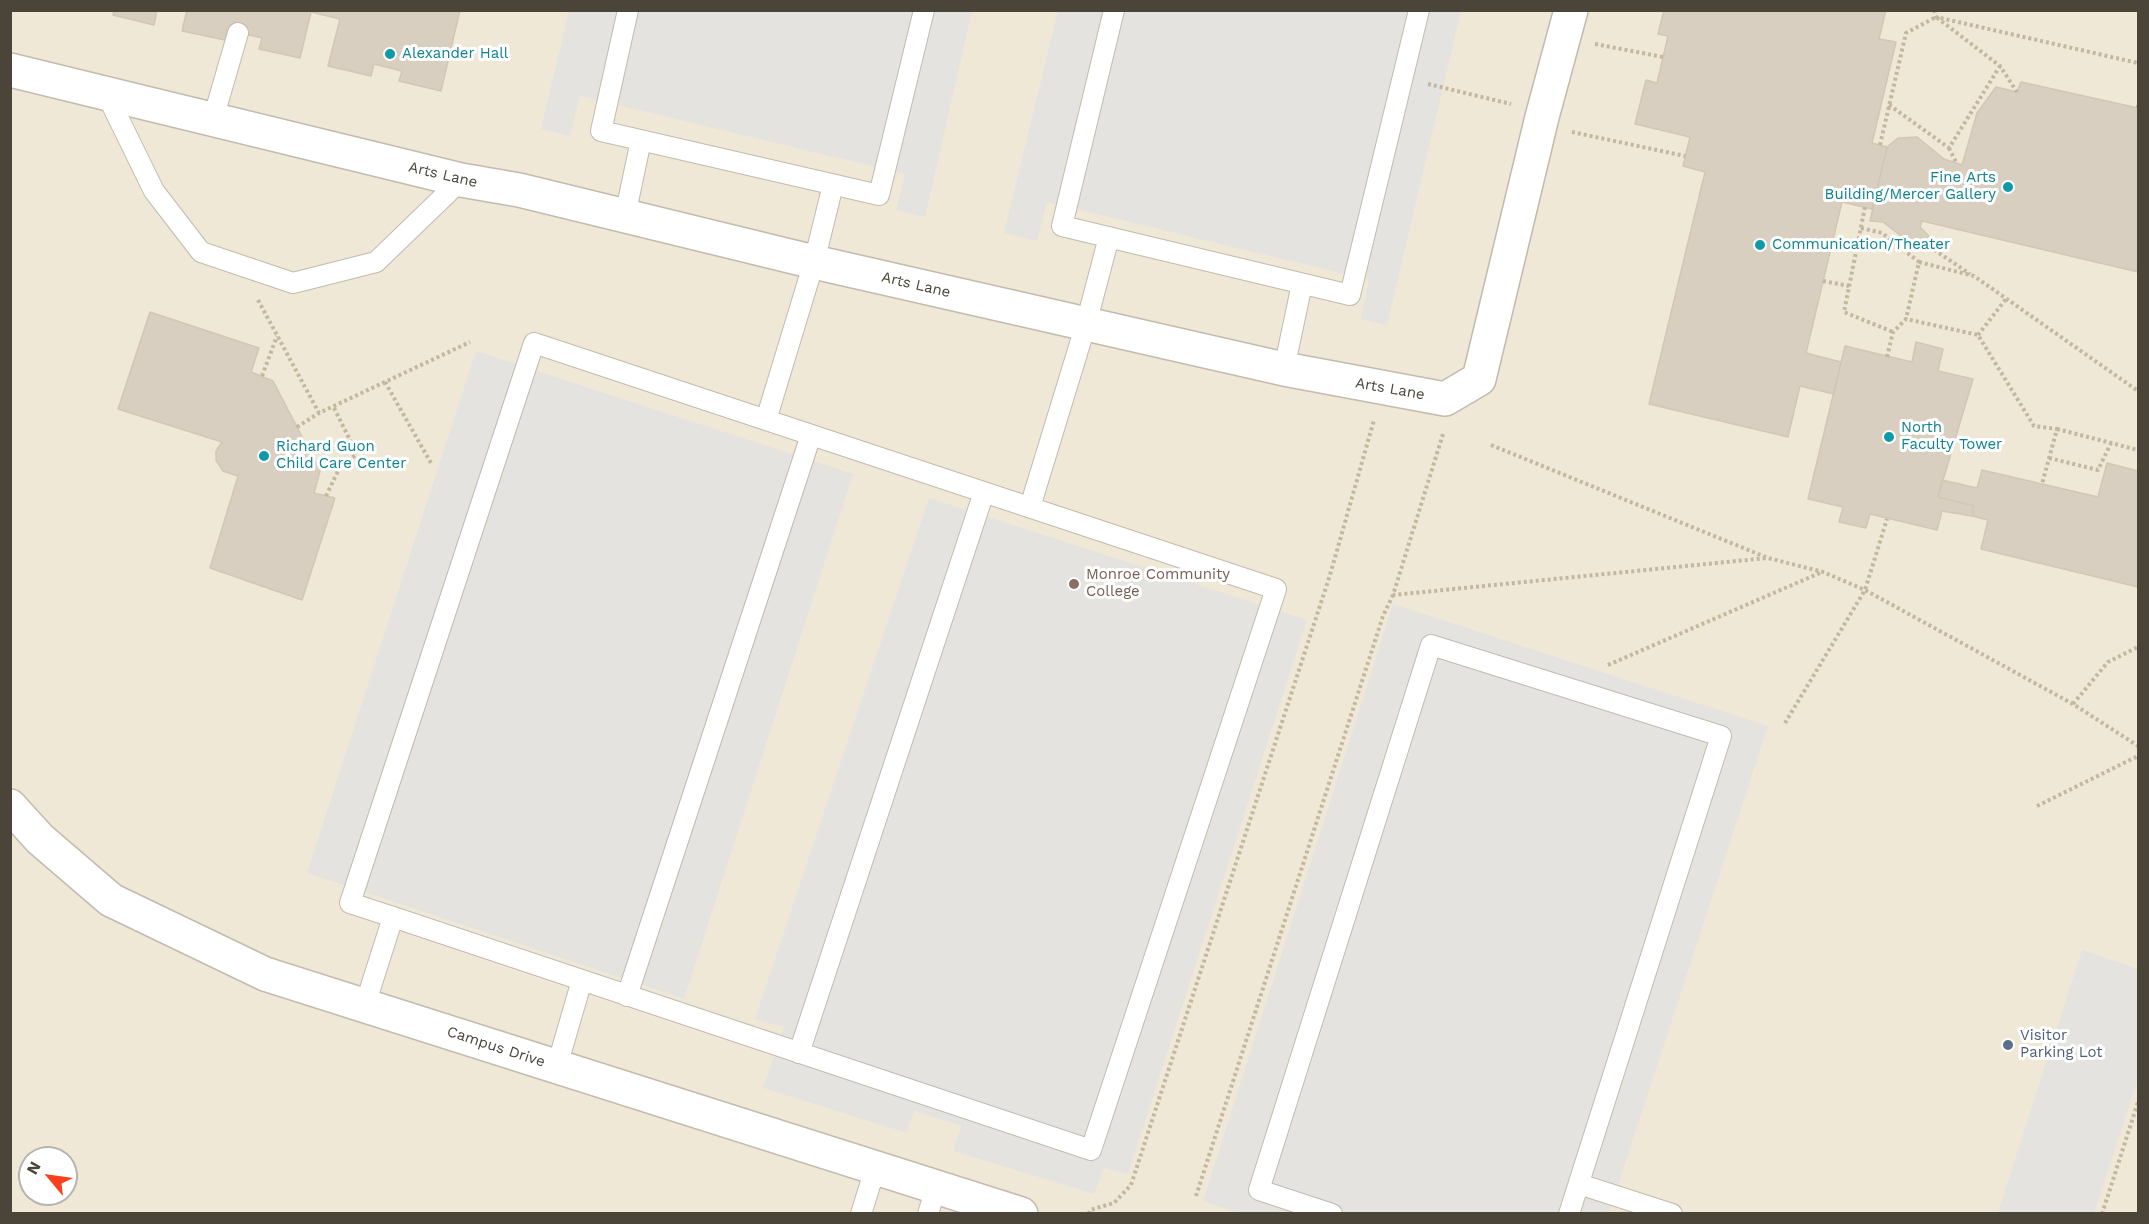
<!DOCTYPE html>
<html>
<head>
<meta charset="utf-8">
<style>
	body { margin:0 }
	#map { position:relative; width:2149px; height:1224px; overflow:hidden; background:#f6f3ec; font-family:"Work Sans",sans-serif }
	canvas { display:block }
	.frame { position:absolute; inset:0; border:12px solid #4b4439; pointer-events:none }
	.north { position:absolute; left:18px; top:1146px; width:60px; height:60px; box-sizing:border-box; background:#fff; border:2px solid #b7b4b0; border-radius:50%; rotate:299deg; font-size:16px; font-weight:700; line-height:24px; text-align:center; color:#4b4439 }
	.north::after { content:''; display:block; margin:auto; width:21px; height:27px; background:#fc3f1d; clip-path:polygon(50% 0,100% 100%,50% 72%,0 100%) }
</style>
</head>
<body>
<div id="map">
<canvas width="2149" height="1224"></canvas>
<div class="frame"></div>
<div class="north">N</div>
</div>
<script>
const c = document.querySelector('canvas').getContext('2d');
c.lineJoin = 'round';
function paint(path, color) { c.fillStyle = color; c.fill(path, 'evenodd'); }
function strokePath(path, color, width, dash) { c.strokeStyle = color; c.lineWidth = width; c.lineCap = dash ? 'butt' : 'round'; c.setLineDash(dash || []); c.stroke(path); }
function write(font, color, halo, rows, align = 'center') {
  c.font = font + ' "Work Sans",sans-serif'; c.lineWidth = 6; c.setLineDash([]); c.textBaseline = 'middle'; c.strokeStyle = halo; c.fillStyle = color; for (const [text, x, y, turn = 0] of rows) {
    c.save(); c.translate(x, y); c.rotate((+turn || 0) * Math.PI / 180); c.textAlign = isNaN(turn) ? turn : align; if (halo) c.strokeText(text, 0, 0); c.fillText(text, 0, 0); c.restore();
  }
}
const education = new Path2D(`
	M10 11H2138V1213H11ZM30 1158H66V1194H30Z`);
const parking = new Path2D(`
	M569 11H972L925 217 896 210 905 174 580 96 570 136 541 129Z
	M1058 11H1461L1387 325 1361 319 1369 280 1047 202 1037 241 1004 233Z
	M476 351 853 474 684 999 307 873Z
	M929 498 1307 620 1128 1174 1104 1168 1094 1194 953 1151 961 1126 914 1111 907 1133 763 1088 784 1027 755 1019Z
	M1393 604 1768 726 1609 1213 1242 1214 1203 1201Z
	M2082 950 2138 969V1079L2094 1213H1998Z`);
const building = new Path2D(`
	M114 10H157L154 25 113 15Z
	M187 10H460L441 91 399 81 402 71 374 64 371 76 328 66 340 19 311 12 300 58 259 49 262 38 227 30 225 40 182 31Z
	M1664 10H1886L1879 39 1896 42 1872 143 1887 147 1872 209 1842 202 1806 353 1841 362 1834 394 1800 386 1788 437 1649 404 1705 172 1683 166 1690 137 1635 124 1646 80 1657 83 1668 36 1658 34Z
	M2021 82 2138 108V272L1922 221 1920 227 1929 236 1919 250 1883 222 1870 221 1887 147 1898 138 1917 137 1944 159 1962 165 1977 113 1996 87 2017 92Z
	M150 312 259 348 251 372 273 381 320 471 314 493 335 498 302 600 210 568 238 476 223 471 216 460V451L222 442 118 409Z
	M1916 342 1943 349 1938 371 1973 379 1938 497 1974 506 1972 516 1942 511 1937 530 1870 514 1866 528 1839 522 1843 507 1808 499 1845 346 1912 362Z
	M2107 463 2138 471V587L1981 549 1988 520 1972 516 1974 506 1938 497 1942 480 1977 488 1982 470 2098 497Z`);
const path = new Path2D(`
	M1934 10 1936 17 2138 63
	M1595 44 1663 57
	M1428 84 1511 104
	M1889 105 1949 148 2000 66
	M2138 108V105
	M1572 132 1685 156
	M1880 145 1906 33 1936 17 2000 66 2017 92
	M1949 148 1956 162
	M1865 207 1844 312 1893 332
	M1861 228 1882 233 1919 262 1906 319
	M1924 243 1970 274
	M1919 262 1974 276 2138 391
	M1823 281 1849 286
	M258 300 319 413
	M1978 335 2006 299
	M1887 357 1893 332 1906 319 1978 335 2034 426 2057 429 2042 484
	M262 376 277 336
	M385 382 431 463
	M297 427 319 413 470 342
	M2057 429 2138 450
	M1443 434 1393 595 1767 558
	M1491 445 1768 558 1823 572 1865 590 2073 704 2138 746
	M2049 458 2098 470 2111 443
	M326 496 340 467 357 454 333 406
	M1608 665 1822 572
	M2073 704 2108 662 2138 647
	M1785 723 1865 590 1887 519
	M2037 806 2138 756
	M1196 1196 1383 616 1393 595
	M1089 1214 1090 1210 1114 1203 1131 1185 1330 575 1374 420
	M2102 1214 2138 1102`);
const service = new Path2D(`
	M628 10 601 131 879 195 924 10
	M1114 10 1062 226 1350 295 1419 10
	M106 93 154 191 201 252 293 283 376 262 461 180
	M213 119 238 33
	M625 216 641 140
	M1284 369 1302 284
	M766 420 814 262 833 185
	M1030 507 1086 324 1109 237
	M627 996 811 435
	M365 1005 393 917 350 903 534 343 1276 589 1091 1150 393 917
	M799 1053 984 492
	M557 1066 582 980
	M1579 1184 1672 1214
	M861 1214 875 1169
	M928 1214 936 1187
	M1332 1214 1259 1190 1431 645 1721 736 1569 1214`);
const minor = new Path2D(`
	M10 70 461 180 519 190 814 262 1284 369 1445 399 1479 379 1542 117 1571 10
	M10 806 40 839 111 900 265 974 1021 1214`);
const markers = [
	[390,54,6,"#0f9aa8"],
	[2008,187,6,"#0f9aa8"],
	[1760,245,6,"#0f9aa8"],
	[1889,437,6,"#0f9aa8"],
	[264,456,6,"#0f9aa8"],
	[1074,584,6,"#8d6e63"],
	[2008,1045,6,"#5c6f8a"]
];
const cultureNames = [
	["Alexander Hall",402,54],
	["Fine Arts",1996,178,"right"],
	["Building/Mercer Gallery",1996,195,"right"],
	["Communication/Theater",1772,245],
	["North",1901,428],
	["Faculty Tower",1901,445],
	["Richard Guon",276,447],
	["Child Care Center",276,464]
];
const streetNames = [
	["Arts Lane",443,175,13],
	["Arts Lane",916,285,13],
	["Arts Lane",1390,389,10],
	["Campus Drive",496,1047,18]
];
const educationNames = [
	["Monroe Community",1086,575],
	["College",1086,592]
];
const serviceNames = [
	["Visitor",2020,1036],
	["Parking Lot",2020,1053]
];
paint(education, '#efe8d6');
paint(parking, '#e5e3e0');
paint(building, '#d8cfc1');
strokePath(building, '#d3c7b4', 1.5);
strokePath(service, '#c2bbae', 22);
strokePath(minor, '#c2bbae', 36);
strokePath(path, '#c4b79f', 4, [3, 3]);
strokePath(service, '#fff', 20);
strokePath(minor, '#fff', 33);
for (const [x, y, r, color] of markers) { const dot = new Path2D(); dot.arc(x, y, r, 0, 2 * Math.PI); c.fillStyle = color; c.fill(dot); strokePath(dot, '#fff', 2); }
write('15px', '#0d838f', '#fff', cultureNames, 'left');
write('15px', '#4b4439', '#fff', streetNames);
write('15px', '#785e54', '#fff', educationNames, 'left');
write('15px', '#4e5e75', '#fff', serviceNames, 'left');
</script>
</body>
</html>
